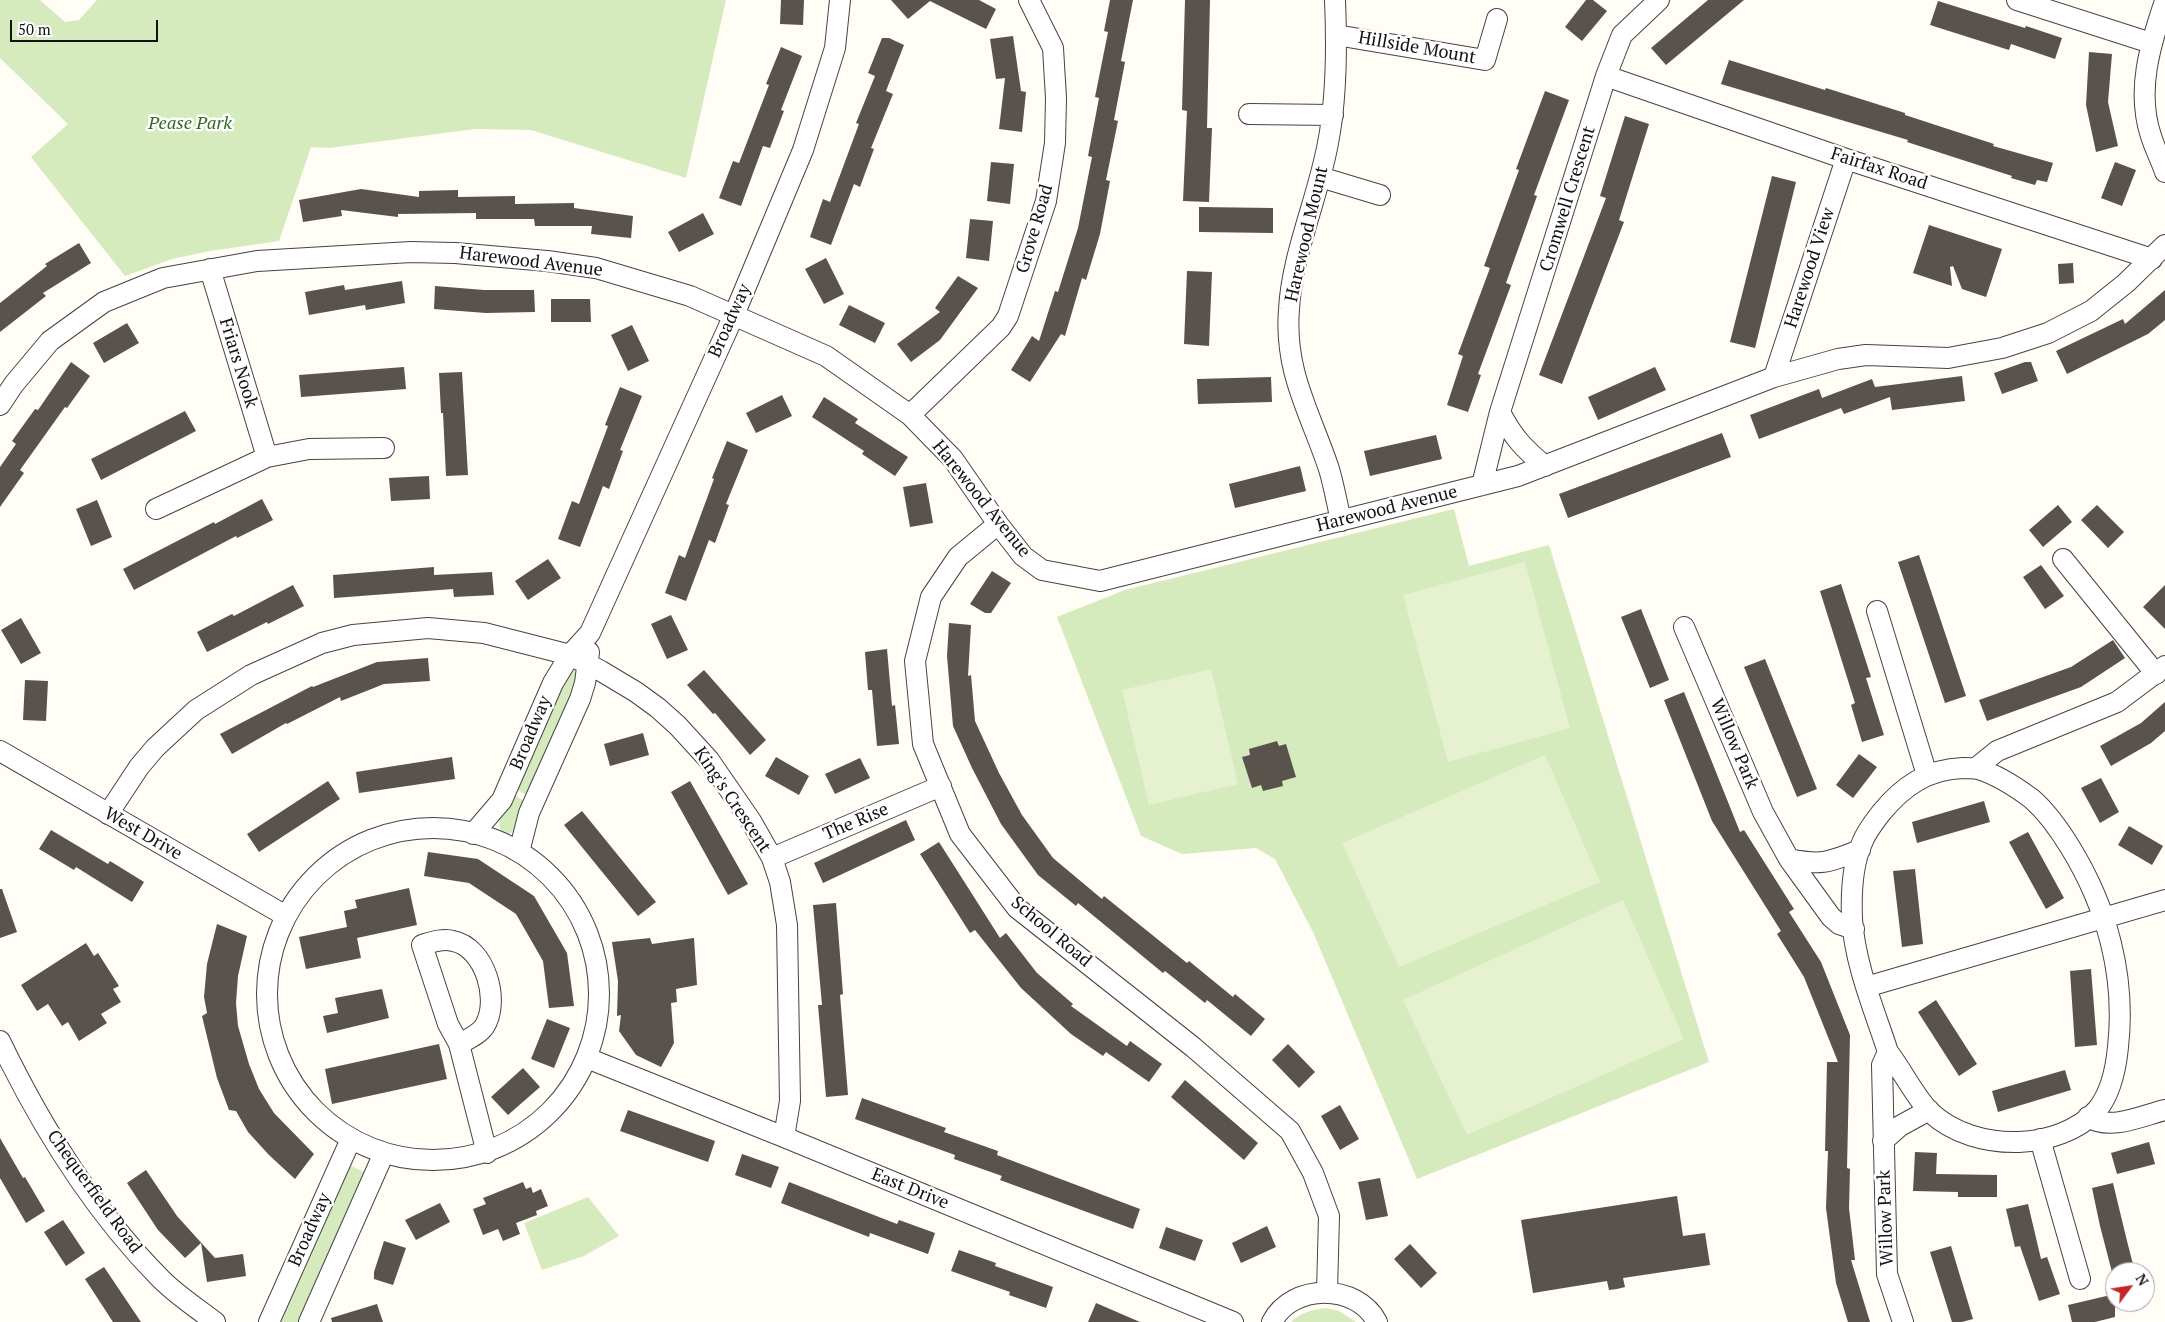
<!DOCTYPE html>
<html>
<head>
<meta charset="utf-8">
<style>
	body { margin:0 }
	#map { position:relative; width:2165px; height:1322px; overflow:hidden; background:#fffdf5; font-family:"PT Serif",serif }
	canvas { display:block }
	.north { position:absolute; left:2105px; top:1262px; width:50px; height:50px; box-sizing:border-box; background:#fff; border:1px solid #a0a0a0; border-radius:50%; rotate:59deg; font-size:14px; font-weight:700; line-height:20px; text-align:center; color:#111 }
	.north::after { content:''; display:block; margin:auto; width:18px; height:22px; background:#c4262e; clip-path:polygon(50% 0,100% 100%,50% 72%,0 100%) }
	.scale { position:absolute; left:10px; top:20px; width:148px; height:22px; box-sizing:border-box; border:2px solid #111; border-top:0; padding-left:6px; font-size:15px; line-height:18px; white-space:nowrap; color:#111; -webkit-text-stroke:4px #fff; paint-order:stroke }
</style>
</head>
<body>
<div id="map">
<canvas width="2165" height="1322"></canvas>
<div class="north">N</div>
<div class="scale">50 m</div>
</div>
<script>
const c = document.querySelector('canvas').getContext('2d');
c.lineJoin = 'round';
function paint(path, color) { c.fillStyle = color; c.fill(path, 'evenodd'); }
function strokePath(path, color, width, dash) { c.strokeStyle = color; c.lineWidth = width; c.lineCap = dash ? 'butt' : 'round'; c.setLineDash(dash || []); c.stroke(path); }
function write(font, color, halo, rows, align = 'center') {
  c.font = font + ' "PT Serif",serif'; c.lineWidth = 5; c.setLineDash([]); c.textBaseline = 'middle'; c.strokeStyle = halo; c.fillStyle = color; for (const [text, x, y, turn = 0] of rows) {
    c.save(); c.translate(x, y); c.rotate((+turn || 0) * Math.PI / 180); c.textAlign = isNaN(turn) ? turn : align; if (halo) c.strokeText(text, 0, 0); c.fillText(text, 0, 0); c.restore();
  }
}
const green = new Path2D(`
	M0 0H40L65 22 79 20 97 0H726L686 178 531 130 475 129 329 148 311 147 279 241 210 251 172 259 125 276 31 157 68 124 0 58Z
	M1454 509 1469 566 1549 545 1709 1062 1417 1179 1313 932 1275 859 1256 848 1182 854 1141 836 1057 617 1125 590Z
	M572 669 577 670 582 678 528 796 513 787 566 672Z
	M512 794 528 803 512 832 506 836C491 824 505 808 512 794Z
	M349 1165 364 1172 300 1322H279Z
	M588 1197 619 1236 584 1256 542 1270 524 1223Z
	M1326 1308 1339 1311 1356 1322H1291C1301 1312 1312 1310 1326 1308Z`);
const pitch = new Path2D(`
	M1525 562 1570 728 1448 762 1403 595Z
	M1211 669 1238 784 1149 805 1122 690Z
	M1545 755 1600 882 1399 967 1342 843Z
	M1623 900 1684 1039 1467 1135 1403 1000Z`);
const building = new Path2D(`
	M781 0H804L803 25 780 24Z
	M891 0H979L996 9 986 29 930 1 908 19Z
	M1110 0H1133L1121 61 1125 62 1114 120 1118 121 1106 180 1110 181 1100 234 1086 280 1082 278 1065 336 1061 334 1030 382 1011 370 1032 336 1039 341 1055 291 1058 292 1078 228 1092 157 1088 156 1099 98 1095 97 1108 32 1104 31Z
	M1185 0H1210L1207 128H1212L1209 202 1183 201 1187 111 1182 110Z
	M1586 0H1593L1607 11 1582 41 1565 27Z
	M1708 0H1744L1666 65 1651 48Z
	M1938 1 2025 28 2026 26 2062 38 2055 59 2011 44 2009 50 1930 25Z
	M1013 36 1021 91 1026 92 1022 132 999 129 1005 78 996 79 990 39Z
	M882 38H889L904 45 886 91 893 94 871 148 874 149 860 187 854 184 831 245 810 237 823 199 830 202 859 124 856 123 875 76 868 73Z
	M781 47 802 56 781 110 784 111 770 148 763 146 741 206 719 198 733 161 739 163 769 85 766 84Z
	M2089 52 2112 54 2108 102 2118 146 2096 152 2086 105Z
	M1729 60 1825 90 1826 88 1905 113V115L1994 144 1993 146 2053 163 2047 182 2037 180 2035 185 2011 178 2012 176 1907 142 1908 140 1721 84Z
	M1545 91 1569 100 1534 195 1537 196 1506 283 1511 285 1478 374 1481 375 1468 412 1447 405 1463 356 1458 354 1490 268 1484 266 1519 170 1516 169Z
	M1625 116 1649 124 1619 220 1624 222 1562 384 1539 375 1606 198 1600 196Z
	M991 162 1014 164 1010 204 987 201Z
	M2115 162 2136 170 2122 206 2101 198Z
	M1772 176 1796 182 1755 348 1730 342Z
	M361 189 419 197V191L458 190V197L515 196V204L574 203V208L633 216 631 238 591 234 592 226H535L534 219H476V213L398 214V217L341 210 342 216 303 222 299 200Z
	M1199 207 1273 208V233L1199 232Z
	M703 213 714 234 679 252 668 232Z
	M970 219 993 221 989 261 966 258Z
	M1929 225 2002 249 1986 297 1962 289 1953 266 1950 267 1952 286 1913 273Z
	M79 243 91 263 43 293 46 296 0 332V303L47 266 45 264Z
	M826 258 844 294 824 304 805 269Z
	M2073 263 2074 283 2059 284 2058 264Z
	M1187 271 1212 272 1209 346 1184 344Z
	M958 276 978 288 940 340 911 362 897 344 940 312 935 308Z
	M402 281 405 303 366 310 365 305 309 315 305 292 344 285 345 290Z
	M435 286 484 290H534L535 312 486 313 434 309Z
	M2165 290V320L2148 334 2067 374 2056 351 2123 319 2125 324Z
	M551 299H590L591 322H551Z
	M849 305 885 323 875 343 839 325Z
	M127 323 139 343 104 363 93 343Z
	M632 325 649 361 628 371 611 335Z
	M71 362 90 376 67 408 65 407 20 470 24 473 0 507V467L16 444 12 441 35 409 38 410Z
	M2025 362H2031L2038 381 2002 394 1994 373Z
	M404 367 406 389 301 397 299 375Z
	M1655 367 1666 390 1598 420 1588 397Z
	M462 372 468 475 446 476 443 413H441L439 373Z
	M1962 376 1965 401 1892 410 1890 397 1844 414 1841 408 1759 439 1750 415 1819 389 1822 398 1872 379 1875 387Z
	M1271 377 1272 402 1198 404 1197 379Z
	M620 387 642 396 620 450 623 451 609 489 603 486 580 547 558 539 572 501 579 504 608 426 605 425Z
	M782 395 792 416 756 433 746 413Z
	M824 397 858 419 855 423 908 457 895 476 862 454 864 451 812 417Z
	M185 411 196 431 101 480 91 459Z
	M1722 433 1731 457 1568 518 1559 494Z
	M1436 435 1442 459 1370 476 1364 451Z
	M727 441 748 450 726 504 729 505 715 543 709 540 686 601 665 593 679 555 685 558 714 479 712 478Z
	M1300 466 1306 491 1235 508 1229 484Z
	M429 476 430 499 391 501 389 478Z
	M926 483 933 523 910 527 903 487Z
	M262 499 273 520 237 538 236 536 134 590 123 569 214 522 215 524Z
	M97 500 112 537 91 546 76 509Z
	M2058 505 2072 522 2043 547 2029 530Z
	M2097 505 2124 532 2108 548 2081 520Z
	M1919 555 1966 696 1945 703 1898 562Z
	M548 559 561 578 528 600 515 581Z
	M2041 565 2064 596 2045 609 2023 577Z
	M434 567V575L492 572 494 595 454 597 453 589 334 598 333 575Z
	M992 571 1011 583 991 613H985L970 604Z
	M1841 584 1871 677 1866 678 1884 735 1862 742 1851 705 1855 703 1820 591Z
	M293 585 304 606 268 624 267 622 207 652 197 632 232 614 234 616Z
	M2165 585V629L2143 607Z
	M1641 609 1669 680 1650 688 1621 617Z
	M671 615 688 650 667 659 651 624Z
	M21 618 41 653 21 664 1 630Z
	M949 623 971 625 968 676 971 675 975 721 999 773 1022 815 1053 858 1102 899 1104 896 1187 963 1189 961 1233 997 1235 994 1265 1019 1251 1036 1207 1000 1205 1003 1165 971 1163 973 1078 903 1076 906 1038 875 1001 824 972 768 953 726 947 656Z
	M2113 640 2125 658 2081 687 1987 721 1979 700 2071 667Z
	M887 649 892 706 895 705 899 744 877 746 872 690H868L865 652Z
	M428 658 430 681 384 684 341 701 340 697 287 724 286 723 232 754 220 734 312 686 313 687 377 662Z
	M1765 659 1817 789 1797 797 1744 667Z
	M704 670 766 740 750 755 715 713 713 714 687 685Z
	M25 680 48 681 46 721 23 720Z
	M1684 692 1740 832 1744 830 1794 909 1789 912 1821 962 1850 1035 1847 1168 1850 1169 1849 1208 1855 1260H1851L1870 1322H1848L1836 1283 1826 1208 1828 1151H1825L1827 1062H1838L1804 977 1777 934 1781 931 1712 821 1664 700Z
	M2165 702V731L2151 743 2111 766 2100 746 2141 723Z
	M643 733 649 755 610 766 604 744Z
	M1277 741 1279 746 1286 744 1296 777 1282 781 1283 786 1263 791 1261 785 1252 788 1242 757 1250 755 1249 749Z
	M1859 754 1877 767 1853 798 1836 785Z
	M452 757 455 779 359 793 356 772Z
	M776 757 809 776 799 795 765 776Z
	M860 758 870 778 835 794 825 774Z
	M2101 778 2119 812 2100 823 2081 788Z
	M328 781 340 799 259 852 247 834Z
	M690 781 748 884 728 895 671 792Z
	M1984 801 1990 822 1917 843 1912 822Z
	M582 811 656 902 638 916 564 825Z
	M906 820 915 840 823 883 814 863Z
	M2129 826 2163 846 2152 865 2118 845Z
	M51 830 108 864 110 861 144 882 132 902 76 867 74 870 39 849Z
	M2028 832 2064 898 2046 909 2009 842Z
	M939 842 1000 938 1006 933 1037 973 1073 1004 1071 1006 1127 1046 1130 1041 1162 1064 1149 1082 1106 1052 1103 1056 1071 1034 1021 988 975 930 970 933 920 854Z
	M428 852 478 859 534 896 567 953 574 1006 549 1008 543 961 516 914 469 883 424 876Z
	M1915 869 1923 944 1902 947 1893 871Z
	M409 888 417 925 357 938 361 958 306 969 299 937 347 927 344 911 357 908 355 900Z
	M0 889H2L17 932 0 938Z
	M836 903 843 994 840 995 848 1095 826 1097 818 1005H822L813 905Z
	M217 924 247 936 238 976 236 1003 238 1026 249 1064 259 1089 274 1113 314 1154 295 1179 269 1155 248 1132 236 1111 229 1110 217 1078 202 1016 207 1013 204 997 207 964Z
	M650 938 652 944 694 938 697 985 676 989 677 1002 671 1003 674 1043 661 1067 636 1055 619 1031 621 1015 617 1016 618 981 612 942Z
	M86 943 94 956 98 953 119 986 113 989 121 1002 101 1014 107 1023 79 1041 68 1022 62 1026 48 1004 37 1011 21 985Z
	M2091 969 2097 1045 2075 1047 2070 971Z
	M382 989 389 1018 327 1033 323 1016 338 1013 335 998Z
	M1936 1000 1977 1064 1959 1076 1918 1012Z
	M547 1019 570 1028 554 1068 531 1059Z
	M439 1044 447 1079 332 1104 325 1069Z
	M1288 1044 1315 1072 1299 1088 1272 1060Z
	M523 1068 540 1087 508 1115 491 1097Z
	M2065 1070 2071 1090 1998 1112 1992 1091Z
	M1185 1080 1258 1143 1244 1160 1171 1097Z
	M862 1098 946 1128 944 1132 998 1151 997 1155 1140 1209 1133 1229 1000 1180 1002 1176 954 1159 955 1155 855 1119Z
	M1340 1105 1359 1139 1340 1150 1321 1116Z
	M628 1110 715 1141 708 1162 620 1131Z
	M0 1138 23 1178 25 1177 45 1211 26 1223 0 1178Z
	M2149 1142 2155 1164 2117 1174 2111 1153Z
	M1915 1152 1937 1153 1936 1174 1997 1175V1197H1958V1192L1913 1191Z
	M742 1154 779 1167 771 1188 735 1175Z
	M146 1170 177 1216 215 1258 243 1254 246 1276 207 1282 201 1243 185 1258 158 1230 127 1183Z
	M1380 1178 1388 1216 1366 1220 1358 1182Z
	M523 1182 526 1189 531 1187 533 1193 541 1189 548 1206 536 1211 537 1215 516 1223 520 1234 503 1241 498 1229 483 1235 473 1209 486 1204 483 1198Z
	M789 1182 897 1224 899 1220 935 1233 928 1254 870 1233 869 1237 781 1203Z
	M2113 1183 2127 1241 2135 1272H2112L2100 1226 2092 1188Z
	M1677 1196 1683 1236 1705 1233 1710 1265 1623 1278 1625 1287 1617 1289 1609 1290 1607 1281 1533 1293 1521 1220Z
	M440 1203 450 1222 416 1240 405 1220Z
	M2028 1204 2041 1259 2047 1257 2060 1294 2039 1301 2020 1246 2015 1247 2006 1209Z
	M63 1220 85 1253 66 1266 44 1232Z
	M1267 1226 1276 1247 1241 1263 1232 1243Z
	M1166 1227 1203 1240 1195 1261 1159 1248Z
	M384 1241 406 1248 393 1285 374 1279V1272Z
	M1410 1244 1437 1273 1421 1288 1394 1259Z
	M1951 1246 1973 1319 1962 1322H1952L1930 1252Z
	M959 1250 996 1263 995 1266 1053 1287 1046 1308 1009 1295 1010 1292 951 1271Z
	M104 1267 141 1322H113L85 1279Z
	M2115 1294V1317L2095 1322H2072L2068 1305Z
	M1096 1303 1140 1322H1088Z
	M377 1304 383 1322H332L331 1318Z`);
const minor = new Path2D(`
	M1335 0C1337 47 1337 97 1328 143 1318 198 1292 254 1289 309 1284 372 1310 412 1329 469 1334 486 1337 503 1341 521
	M2017 0 2151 43
	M2165 1C2150 45 2136 91 2151 136 2155 149 2161 160 2165 172
	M1336 35 1485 60 1497 19
	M1606 76 1846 159 2152 259
	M1249 114 1333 115
	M1320 177 1380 195
	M210 269 267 457
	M1774 377 1846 159
	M0 405 14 384 50 341 104 302 163 278 257 261 411 252 455 253 547 261 596 268 690 296 826 356 910 415 953 459 998 524 1023 556 1042 570 1100 581 1518 476 1774 377 1838 359 1866 355 1948 358 2002 348 2048 333 2091 311 2126 283 2165 245
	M1500 412C1513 437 1524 449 1545 466
	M910 415 1001 327 1008 316 1046 201 1055 143 1056 98 1053 48 1029 0
	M1482 485 1500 412 1606 76 1622 35 1659 0
	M156 509 267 457 309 449 384 448
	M998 524 958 557 931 597 915 661 923 744 960 834 1017 908 1193 1047 1290 1131 1313 1173 1329 1216 1327 1292
	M2063 559 2156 674
	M1877 611 1927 775
	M1684 627 1763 812 1789 859 1831 917 1839 924 1854 929
	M0 751 286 916
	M1976 768 1997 751 2117 702 2165 666
	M108 814 139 767 155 748 196 710 251 675 322 643 353 635 428 628 484 633 570 655 601 671 636 692 658 708 678 726 709 760 751 821 772 858 780 882 787 925 790 1101 784 1137
	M267 994a166 166 0 1 1 332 0a166 166 0 1 1-332 0Z
	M473 834 502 800 553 683 570 655 590 633 734 315 803 150 835 48 840 0
	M519 852 529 813 580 699 585 683 589 652
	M772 858 941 786
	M1789 859C1823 866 1829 862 1860 850
	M1866 987 2165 900
	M0 1041C41 1126 92 1209 159 1277 175 1294 197 1308 215 1322
	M459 1044C467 1040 478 1035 484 1027 501 1001 485 947 453 941 443 938 432 942 422 945L448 1024 459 1044 487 1153
	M1888 1052C1902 1070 1914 1095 1929 1111 1953 1134 1987 1143 2019 1142 2047 1141 2078 1131 2097 1110 2111 1093 2116 1068 2118 1047 2126 976 2107 907 2070 847 2059 829 2048 813 2032 799 2016 787 1998 775 1978 769 1974 768 1968 768 1963 768 1928 769 1903 786 1881 813 1874 822 1866 832 1862 843 1852 865 1851 894 1852 919 1855 965 1874 1009 1888 1052L1882 1065 1887 1274 1903 1322
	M587 1058 784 1137 1233 1322
	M2088 1117C2111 1131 2141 1116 2165 1110
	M2040 1139 2080 1279
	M1883 1141 1900 1126 1929 1110
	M269 1322 351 1139
	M309 1322 384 1153
	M1272 1322C1292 1283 1357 1283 1377 1322`);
const streetNames = [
	["Hillside Mount",1417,48,10],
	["Fairfax Road",1879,169,18],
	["Cromwell Crescent",1568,199,-73],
	["Grove Road",1035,229,-74],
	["Harewood Mount",1307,234,-77],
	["Harewood Avenue",531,262,7],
	["Harewood View",1810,268,-72],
	["Broadway",730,321,-66],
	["Friars Nook",238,363,73],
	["Harewood Avenue",981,499,51],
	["Harewood Avenue",1387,509,-14],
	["Broadway",531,733,-67],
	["Willow Park",1734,744,67],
	["King's Crescent",732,800,56],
	["The Rise",856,822,-23],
	["West Drive",143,834,30],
	["School Road",1051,932,40],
	["East Drive",910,1189,22],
	["Chequerfield Road",94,1192,54],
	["Willow Park",1886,1218,-92],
	["Broadway",310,1230,-66]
];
const parkNames = [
	["Pease Park",190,124]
];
paint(green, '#d5ebbd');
paint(pitch, '#e6f2cf');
paint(building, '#5a524d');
strokePath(minor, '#444', 22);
strokePath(minor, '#fff', 20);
write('18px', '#111', '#fff', streetNames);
write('italic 18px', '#2f6b1f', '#fff', parkNames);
</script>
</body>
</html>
